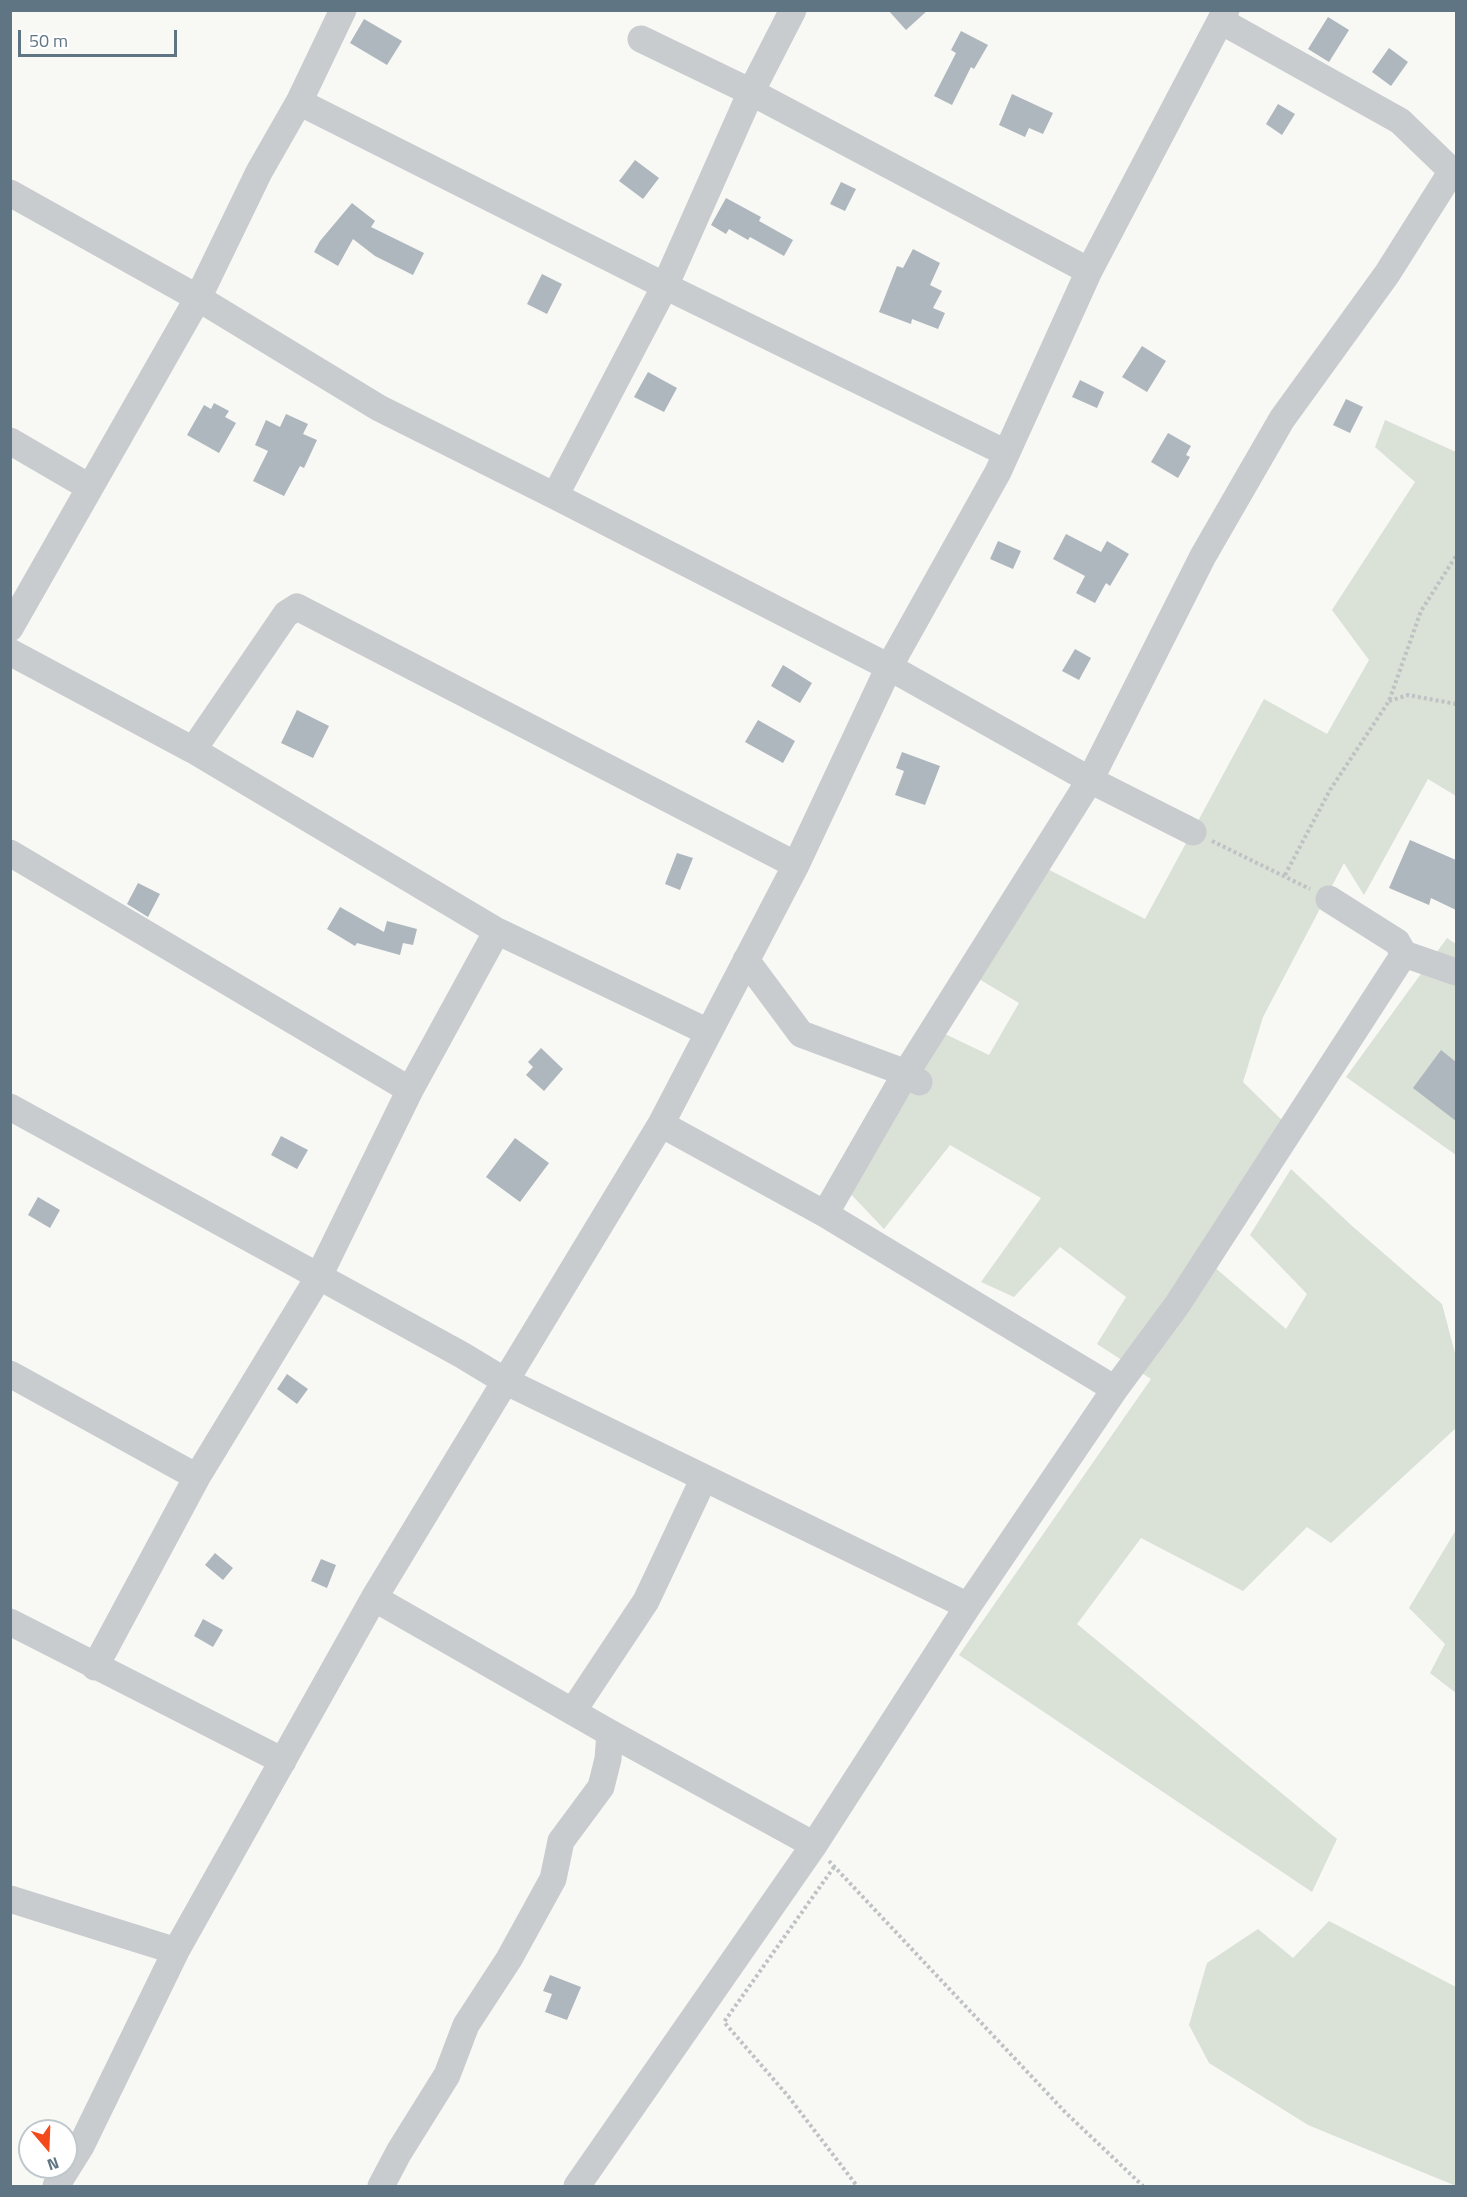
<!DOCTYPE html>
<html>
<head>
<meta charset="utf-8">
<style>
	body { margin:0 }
	#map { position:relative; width:1467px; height:2197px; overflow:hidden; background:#f8f8f5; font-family:"Titillium Web",sans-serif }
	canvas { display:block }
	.frame { position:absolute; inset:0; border:12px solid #607583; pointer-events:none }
	.north { position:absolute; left:18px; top:2119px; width:60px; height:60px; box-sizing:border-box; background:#fff; border:2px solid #bfc8cd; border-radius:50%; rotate:161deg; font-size:16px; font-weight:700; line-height:24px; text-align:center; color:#607583 }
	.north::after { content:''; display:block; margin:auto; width:21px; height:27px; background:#f3491b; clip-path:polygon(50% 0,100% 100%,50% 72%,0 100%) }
	.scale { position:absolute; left:18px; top:30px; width:159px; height:27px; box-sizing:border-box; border:3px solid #607583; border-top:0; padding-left:8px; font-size:18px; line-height:21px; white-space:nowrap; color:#607583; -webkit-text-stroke:4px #fff; paint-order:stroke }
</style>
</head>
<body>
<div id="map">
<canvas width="1467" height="2197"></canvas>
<div class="frame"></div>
<div class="north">N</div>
<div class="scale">50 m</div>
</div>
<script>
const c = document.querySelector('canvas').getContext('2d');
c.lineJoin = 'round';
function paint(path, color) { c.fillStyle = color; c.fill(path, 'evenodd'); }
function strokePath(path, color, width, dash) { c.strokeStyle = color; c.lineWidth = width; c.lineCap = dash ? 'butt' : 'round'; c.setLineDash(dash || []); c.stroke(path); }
const green = new Path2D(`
	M1385 420 1456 452V796L1428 779 1364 895 1344 863 1263 1017 1243 1082 1292 1130 1212 1265 1286 1329 1307 1294 1250 1235 1291 1169 1351 1225 1442 1304 1456 1357V1428L1331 1543 1307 1527 1243 1591 1141 1538 1077 1624 1337 1839 1312 1892 959 1655 1151 1379 1097 1344 1126 1297 1060 1247 1014 1297 981 1282 1041 1198 950 1145 884 1229 846 1189 945 1034 989 1055 1019 1003 964 970 1026 858 1145 919 1264 699 1327 734 1369 660 1332 610 1415 482 1375 447Z
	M1447 938 1456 944V1155L1346 1077Z
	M1456 1530V1693L1430 1673 1445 1644 1409 1608Z
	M1329 1921 1456 1987V2186L1308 2125 1209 2063 1189 2025 1207 1963 1258 1929 1293 1958Z`);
const building = new Path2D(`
	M888 10H928L906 30Z
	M1328 17 1349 30 1329 62 1308 49Z
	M364 19 402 41 387 65 350 43Z
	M961 31 988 45 974 69 971 67 952 105 934 96 956 53 951 50Z
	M1389 48 1408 62 1391 86 1372 72Z
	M1012 94 1053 113 1043 134 1029 128 1025 137 999 125Z
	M1278 104 1295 114 1282 135 1266 124Z
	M635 160 659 178 643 199 619 181Z
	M841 182 856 189 845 211 830 204Z
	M726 198 761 217 759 221 793 240 784 256 750 237 748 240 729 229 726 234 711 225Z
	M352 203 375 221 371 227 424 253 413 275 375 256 353 239 338 266 314 252 320 241Z
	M913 249 940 263 930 285 942 291 933 308 945 313 938 329 912 319 911 324 879 312 897 266 903 268Z
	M542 274 562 284 547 314 527 304Z
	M1142 346 1166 361 1147 392 1122 377Z
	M648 372 677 388 664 412 634 397Z
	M1080 380 1104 392 1097 408 1072 397Z
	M1346 399 1363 407 1350 433 1333 425Z
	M214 403 229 411 225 417 236 423 219 453 187 435 204 405 211 409Z
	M286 414 308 424 303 434 317 440 304 468 300 466 284 496 253 481 268 451 255 445 266 420 280 427Z
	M1168 433 1191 446 1186 455 1190 457 1178 478 1151 462Z
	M1066 534 1101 552 1107 541 1129 554 1110 586 1106 583 1095 603 1076 593 1085 576 1053 559Z
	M998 541 1021 551 1013 569 990 559Z
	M1075 649 1091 658 1079 680 1062 671Z
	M783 665 812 683 800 703 771 686Z
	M297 710 329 726 313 758 281 743Z
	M758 720 795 741 783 763 745 742Z
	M902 752 940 766 925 805 895 795 904 771 896 768Z
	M1410 840 1456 860V910L1431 898 1429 905 1389 888Z
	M677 853 693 858 680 890 665 884Z
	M138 883 160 894 148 917 127 904Z
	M340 907 384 932 387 921 417 929 413 945 403 943 400 955 357 943 355 946 327 929Z
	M541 1048 563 1069 544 1091 526 1075 533 1067 528 1062Z
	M1441 1050 1456 1062V1121L1413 1088Z
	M281 1136 308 1150 297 1169 271 1155Z
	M515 1138 549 1163 520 1202 486 1177Z
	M38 1197 60 1210 50 1228 28 1215Z
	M287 1374 308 1389 297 1404 277 1389Z
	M215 1553 233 1568 223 1580 205 1565Z
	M321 1559 336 1565 327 1588 311 1581Z
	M203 1619 223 1630 213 1647 194 1636Z
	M550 1975 581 1987 567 2020 545 2012 552 1994 543 1991Z`);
const path = new Path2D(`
	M1389 701 1408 695 1456 704
	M1212 841 1310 889
	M1285 875 1330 790 1389 701 1421 611 1456 556
	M829 1861 1065 2112 1143 2186
	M834 1867 724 2022 788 2096 857 2186`);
const minor = new Path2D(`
	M1221 21 1400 121 1456 175
	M641 39 751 92 793 10
	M299 102 665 286 1006 453
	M10 193 198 298 379 408 555 496 889 667 1090 780 1193 832
	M10 441 89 487
	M555 496 665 286 751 92 1089 271
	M10 628 198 298 259 172 299 102 343 10
	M10 652 193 750 497 931 708 1032
	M193 750 286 614 297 607 796 865
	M10 853 410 1090
	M1329 899 1397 942 1404 954 1456 972
	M746 960 801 1034 906 1073 919 1082
	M10 1107 462 1355 505 1381 968 1606
	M661 1124 825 1214 1115 1389
	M825 1214 906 1073 1090 780 1203 556 1282 419 1387 274 1452 171
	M10 1374 197 1477
	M374 1598 610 1733 814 1845
	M10 1622 283 1761
	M95 1667 197 1477 318 1278 410 1090 497 931
	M573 1711 646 1601 704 1478
	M10 1899 176 1951
	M56 2186 81 2146 176 1951 374 1598 661 1124 796 865 889 667 998 472 1089 271 1226 10
	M381 2186 399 2152 447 2075 466 2025 509 1959 553 1879 561 1841 601 1787 608 1759 610 1733
	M577 2186 814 1845 968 1606 1115 1389 1177 1305 1404 954`);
paint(green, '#dae1d6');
paint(building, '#aeb7bd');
strokePath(path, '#bfc2c4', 4, [3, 3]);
strokePath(minor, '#c8cccf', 27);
</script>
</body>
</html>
